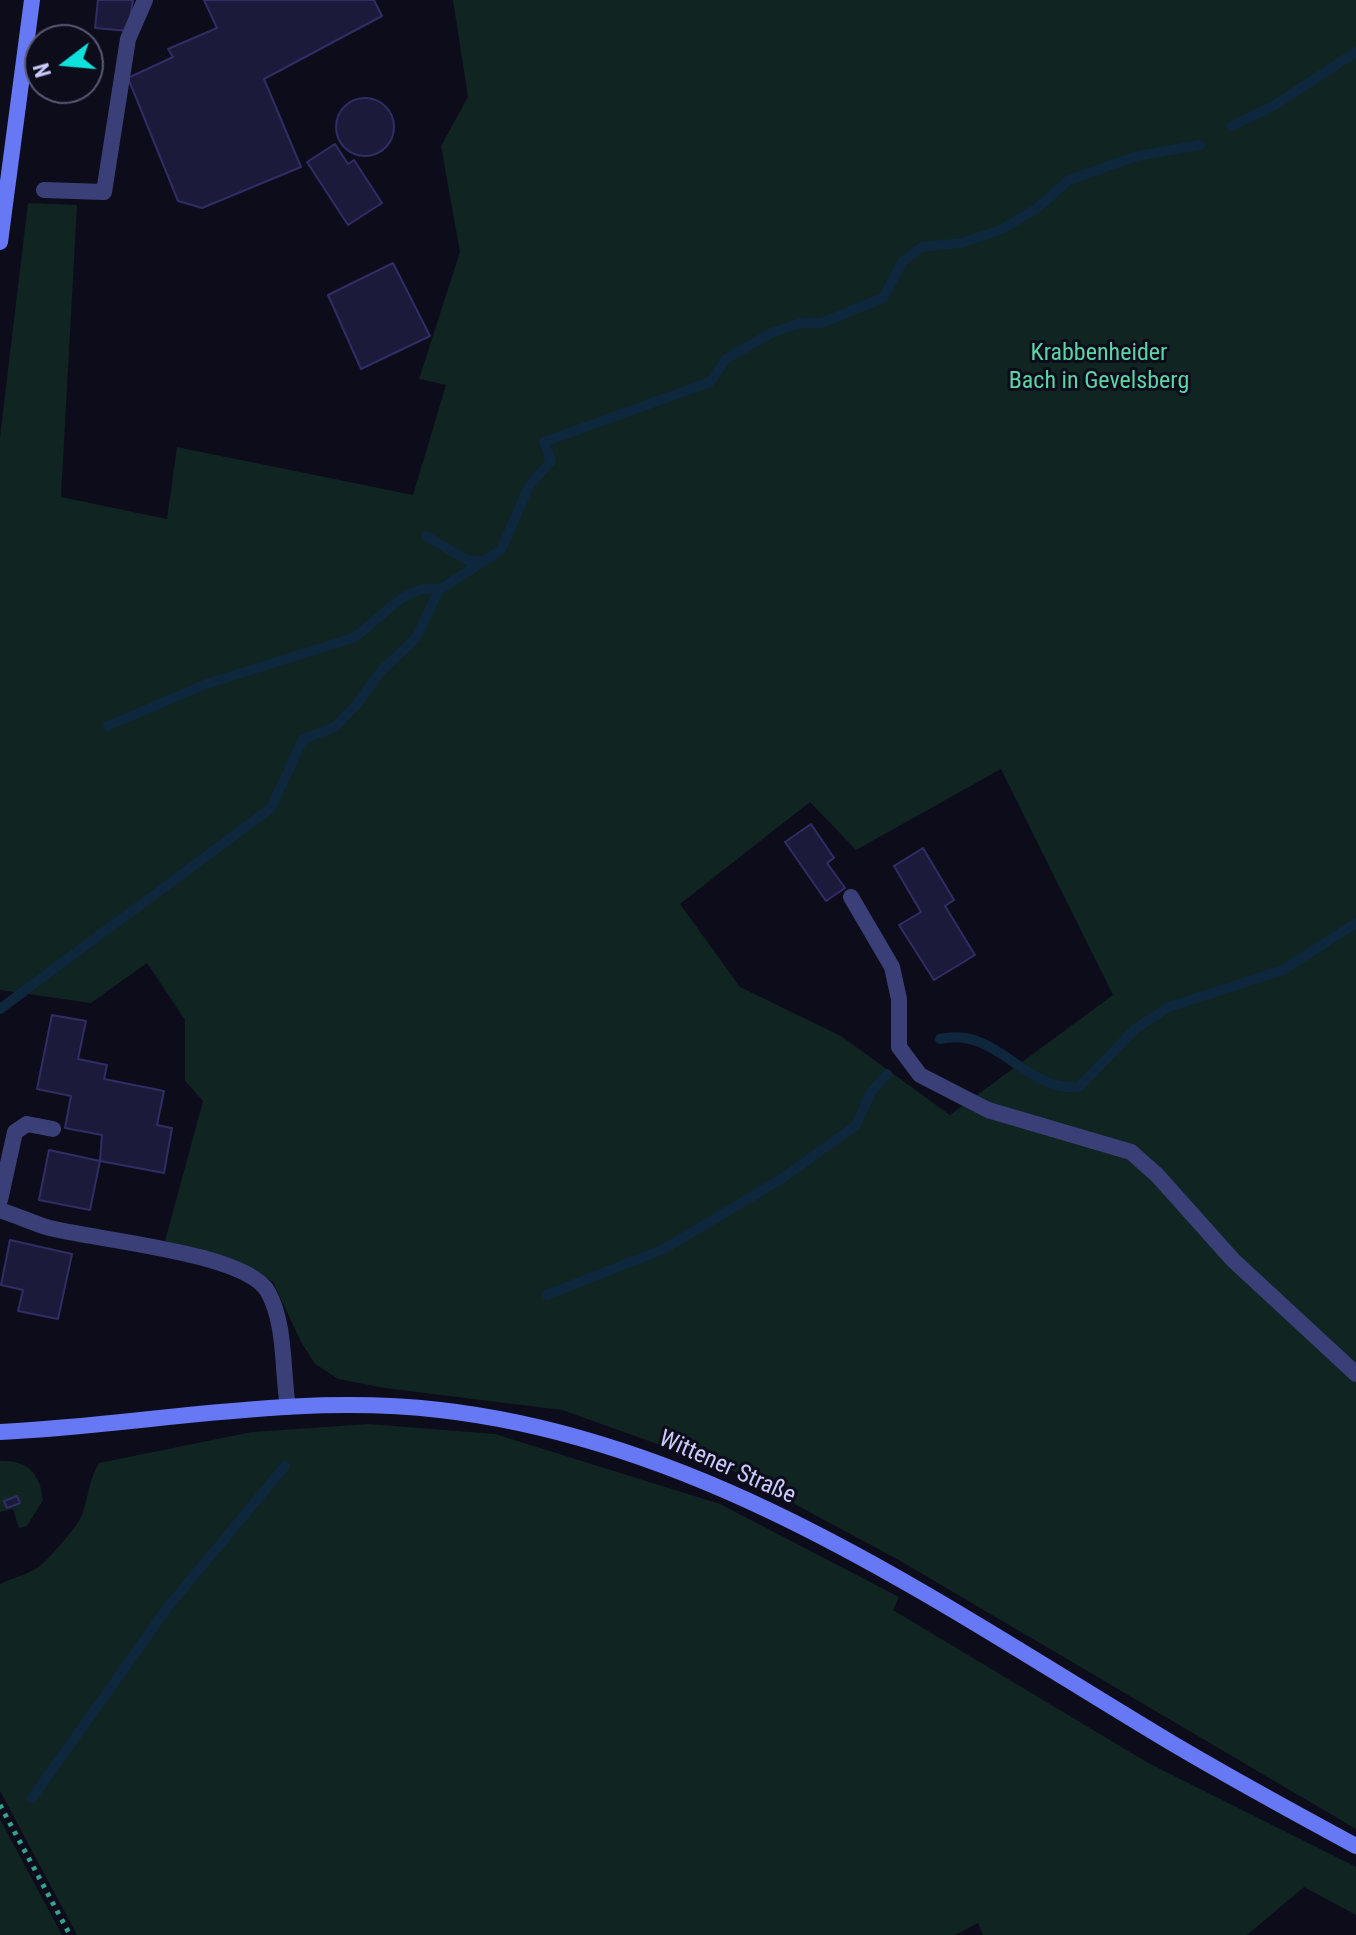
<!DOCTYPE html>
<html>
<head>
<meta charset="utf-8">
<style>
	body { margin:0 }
	#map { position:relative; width:1356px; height:1935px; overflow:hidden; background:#0d0c1b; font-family:"Roboto Condensed",sans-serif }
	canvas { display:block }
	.north { position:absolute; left:24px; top:24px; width:80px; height:80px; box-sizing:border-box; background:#0d0c1b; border:2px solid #595875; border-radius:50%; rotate:254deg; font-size:22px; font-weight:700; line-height:32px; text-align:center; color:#cacbfb }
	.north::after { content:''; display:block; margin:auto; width:28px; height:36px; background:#0fe2da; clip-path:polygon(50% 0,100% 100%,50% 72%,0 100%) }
</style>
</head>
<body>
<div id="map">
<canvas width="1356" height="1935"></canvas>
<div class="north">N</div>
</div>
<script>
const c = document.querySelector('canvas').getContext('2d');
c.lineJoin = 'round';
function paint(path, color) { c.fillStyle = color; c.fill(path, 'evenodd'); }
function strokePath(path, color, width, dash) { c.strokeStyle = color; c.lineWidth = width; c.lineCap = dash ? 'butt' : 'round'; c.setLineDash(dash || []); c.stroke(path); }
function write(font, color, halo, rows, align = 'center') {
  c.font = font + ' "Roboto Condensed",sans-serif'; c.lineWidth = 6; c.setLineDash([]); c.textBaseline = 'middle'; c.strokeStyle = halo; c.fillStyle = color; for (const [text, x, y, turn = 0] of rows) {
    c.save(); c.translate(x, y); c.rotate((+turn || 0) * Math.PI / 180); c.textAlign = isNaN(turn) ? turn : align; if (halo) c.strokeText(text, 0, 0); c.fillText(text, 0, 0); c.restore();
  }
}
const green = new Path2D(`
	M453 0H1356V1829L897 1559 733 1471 562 1410 385 1388 338 1379 315 1364 301 1342 273 1282 253 1269 165 1241 203 1101 185 1081V1020L147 963 91 1003 0 990V437L28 203 77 205 61 497 167 519 177 447 413 495 446 385 419 379 460 252 441 146 468 97ZM1001 769 1113 995 950 1115 841 1036 740 987 680 904 810 802 856 850Z
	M369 1424 495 1434 720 1504 899 1597 893 1610 1150 1764 1356 1867V1915L1304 1887 1247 1935H983L978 1923 955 1935H77L0 1791V1584C12 1578 30 1574 41 1565 48 1560 78 1525 81 1517 89 1498 88 1481 99 1463L252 1432Z
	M0 1461C28 1460 40 1473 43 1500L27 1526 19 1528 13 1509 0 1512Z
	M0 1819 62 1935H0Z`);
const stream = new Path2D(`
	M1232 126 1275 105 1356 52
	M426 536 467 560 483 562
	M108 726 206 684 353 638C379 622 408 580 439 590
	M0 1009 271 808 303 739 335 727 357 704 380 672 416 638 439 590 501 550 529 486 551 461 544 442 710 382 726 359 773 332 802 323H821L883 298 903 261 922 247 962 243 1002 229 1036 209 1069 180 1137 156 1200 145
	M940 1039C998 1026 1024 1092 1079 1087L1135 1029 1169 1007 1283 970 1356 923
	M547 1295 664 1249 783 1178 856 1125 871 1092 887 1074
	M32 1798 168 1607 285 1466`);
const building = new Path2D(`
	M98 0H133L128 31 95 28Z
	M204 0H374L382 16 264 79 301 167 202 208 178 201 128 78 173 57 168 49 217 28Z
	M336 127a29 29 0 1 1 58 0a29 29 0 1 1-58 0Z
	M335 144 348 164 354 160 382 203 348 225 307 162Z
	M393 263 430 336 361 369 328 295Z
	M811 824 834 858 827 863 845 888 826 901 785 842Z
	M923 848 954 900 945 906 975 955 934 980 899 925 921 912 894 866Z
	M52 1015 86 1021 78 1059 107 1065 104 1079 164 1091 157 1125 172 1128 164 1173 100 1161 102 1135 65 1128 71 1096 37 1089Z
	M49 1150 100 1161 90 1210 39 1200Z
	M10 1240 72 1254 58 1319 18 1311 23 1290 1 1285Z
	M17 1496 20 1503 7 1508 4 1501Z`);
const path = new Path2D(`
	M0 1805 70 1935`);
const lane = new Path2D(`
	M44 190 104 192 128 39 145 0
	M851 897 892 967 899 999V1047L920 1075 988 1110 1131 1152 1157 1175 1233 1260 1356 1374
	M0 1200 15 1132 27 1124 53 1129
	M0 1210C15 1215 31 1222 46 1227 93 1240 246 1252 268 1292 286 1324 282 1371 288 1407`);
const secondary = new Path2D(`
	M0 242 32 0
	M0 1432C146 1425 293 1393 440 1410 712 1441 941 1605 1170 1742 1231 1778 1293 1812 1356 1846`);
const parkNames = [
	["Krabbenheider",1099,354],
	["Bach in Gevelsberg",1099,382]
];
const streetNames = [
	["Wittener Straße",727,1468,24]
];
paint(green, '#102421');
strokePath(stream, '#0e273d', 10);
paint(building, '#1c1a3b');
strokePath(building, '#302d65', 2);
strokePath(path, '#34a58e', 5, [4, 6]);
strokePath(lane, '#3a4077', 16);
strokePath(secondary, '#6778f5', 16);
write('24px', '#5cd5a6', '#0d0c1b', parkNames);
write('24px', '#cacbfb', '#0d0c1b', streetNames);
</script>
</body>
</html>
